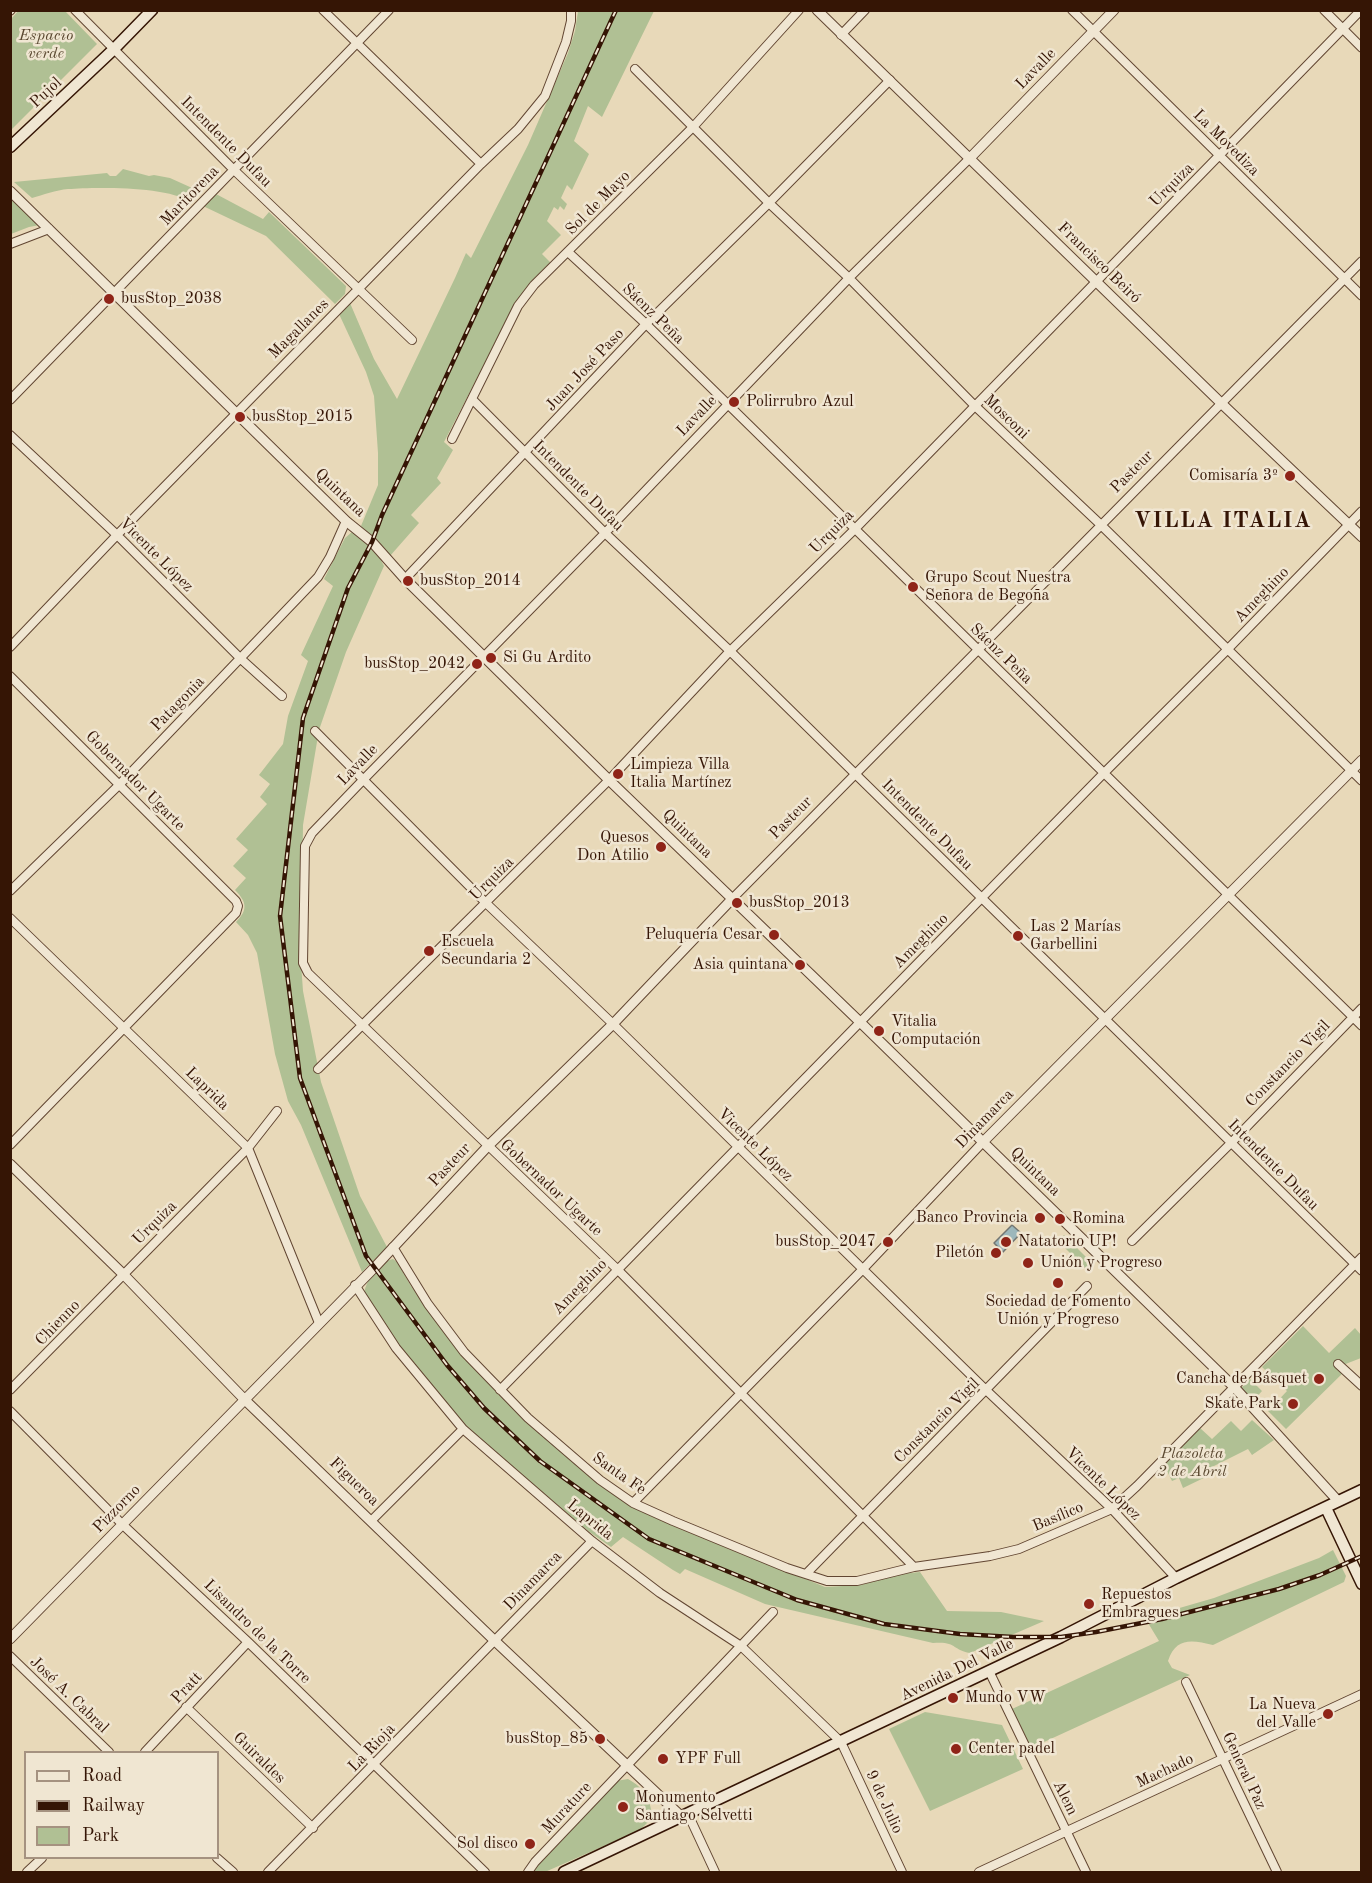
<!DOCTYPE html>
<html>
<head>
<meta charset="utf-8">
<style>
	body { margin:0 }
	#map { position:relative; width:1372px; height:1883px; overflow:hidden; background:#e8d9b9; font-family:"Old Standard TT",serif }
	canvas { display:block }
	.frame { position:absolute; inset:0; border:12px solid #351505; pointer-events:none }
	.legend { position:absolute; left:24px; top:1751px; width:195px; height:108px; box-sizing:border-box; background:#f0e6d2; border:2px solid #a59280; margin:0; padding:8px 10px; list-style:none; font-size:18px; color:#351505 }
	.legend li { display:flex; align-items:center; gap:12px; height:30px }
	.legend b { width:30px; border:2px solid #a59280 }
</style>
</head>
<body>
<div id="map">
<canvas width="1372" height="1883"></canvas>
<div class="frame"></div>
<ul class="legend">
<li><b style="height:8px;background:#f0e6d2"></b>Road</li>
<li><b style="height:8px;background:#351505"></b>Railway</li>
<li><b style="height:16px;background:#b0c094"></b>Park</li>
</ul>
</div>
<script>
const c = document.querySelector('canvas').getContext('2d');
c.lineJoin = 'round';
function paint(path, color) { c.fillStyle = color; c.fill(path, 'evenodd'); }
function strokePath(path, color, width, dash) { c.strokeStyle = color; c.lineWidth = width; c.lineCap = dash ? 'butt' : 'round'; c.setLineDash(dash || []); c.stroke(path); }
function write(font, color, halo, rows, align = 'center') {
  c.font = font + ' "Old Standard TT",serif'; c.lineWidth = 5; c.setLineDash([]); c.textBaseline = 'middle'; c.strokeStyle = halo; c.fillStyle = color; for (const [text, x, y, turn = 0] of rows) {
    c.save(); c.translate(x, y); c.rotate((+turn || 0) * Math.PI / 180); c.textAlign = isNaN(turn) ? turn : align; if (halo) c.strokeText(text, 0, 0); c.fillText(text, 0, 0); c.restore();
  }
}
const green = new Path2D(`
	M19 10 65 11 97 44 11 130V19Z
	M578 11H654L602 117 588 106 574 141 589 154 572 190 567 185 561 198 567 204 564 210 560 206 558 210 554 207 547 221 561 235 542 254 552 264 517 301 444 442 453 450 437 478 441 483 411 515 419 523 390 556 361 526 378 485V453L374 396 366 372 339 314 350 303 374 359 397 399 455 278 466 253 471 258 528 145 568 53 575 31Z
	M123 169 149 176 154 175 170 178 201 192 190 202C169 186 95 187 68 189 56 190 43 195 32 198L14 182 107 173 110 176H116Z
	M216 194 263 219 269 212 346 286 345 294 335 304 266 236 203 206Z
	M10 195 40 225 29 227 11 234Z
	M352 532C365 534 379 554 384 566L346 652 319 730 303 825 301 963 303 991 321 1082 360 1196 387 1247 362 1272 301 1125 288 1101 275 1054 257 953 248 935 236 922C248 910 247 902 235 890L246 878 233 866 248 850 236 839 267 804 260 797 270 784 259 775 283 744 288 716 308 661 301 655 333 586 324 579 345 538Z
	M1064 1235 1092 1263 1093 1268 1089 1272 1058 1241Z
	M393 1259 397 1262 411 1286 459 1352 503 1398 600 1483 626 1502 646 1513 825 1587 861 1585 899 1574 920 1572 947 1611 1001 1612 1044 1621 970 1653C952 1650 957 1641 933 1643L765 1604 685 1569 680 1574 673 1570 623 1537 611 1547 588 1531 463 1424 399 1347 364 1294C366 1280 379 1262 393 1259Z
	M1303 1326 1329 1353 1355 1328 1361 1335V1358L1343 1365 1347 1369 1286 1429 1268 1411 1287 1391 1262 1367Z
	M1250 1379 1262 1391 1253 1401 1240 1389Z
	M1252 1420 1274 1440 1252 1455 1248 1449 1210 1468 1212 1474 1183 1488 1179 1478 1172 1481 1164 1465 1200 1428 1212 1439 1231 1421 1241 1431Z
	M1333 1550 1346 1576 1344 1582 1213 1645C1192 1640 1176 1637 1168 1661L1172 1668 1190 1675 1031 1748 1012 1709 1159 1641 1145 1618 1214 1598 1319 1558Z
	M925 1712 1002 1725 1023 1769 930 1811 889 1729Z
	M628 1779C644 1788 651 1799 652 1818L640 1830 545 1872H532L534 1867 616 1781Z`);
const water = new Path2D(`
	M1012 1225 1021 1233 1003 1252 994 1243Z`);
const minor = new Path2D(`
	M75 10 234 170 412 340
	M323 10 481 164
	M1072 10 1362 296
	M1324 10 1362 48
	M10 11 11 10
	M841 35 865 10
	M635 69 769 203 849 278 974 405 1101 525 1362 781
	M10 244 49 229
	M568 252 646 324 1362 1026
	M472 399 605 533 730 651 1362 1271
	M10 400 389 10
	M10 435 117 535 241 659 282 696
	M452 439 518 306 534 285 694 126 799 10
	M405 579 646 324 769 203 890 80
	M10 647 117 535 481 164 518 129 545 96 566 42 571 21V10
	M10 676 236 901 238 906 236 913 10 1145
	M315 731 487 904 613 1024 986 1390 1112 1509 1176 1578
	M10 891 119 785 318 577 330 557 346 521
	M732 899 1362 261
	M10 918 248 1148 319 1323
	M318 1069 609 780 730 651 854 530 1361 10
	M1132 1241 1231 1143 1362 1008
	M393 1247 428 1304 464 1352 528 1418 600 1480 633 1503 673 1521 787 1568 827 1581H857L914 1567 990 1556 1019 1549 1112 1509 1137 1486 1362 1257
	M355 1285 396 1348 463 1429 592 1541 660 1593 741 1646 841 1742 902 1872
	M1338 1364 1362 1386
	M10 1390 248 1148 277 1111
	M500 1390 1103 774 1227 650 1362 511
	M10 1411 123 1525 248 1642 485 1872
	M633 1503 863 1269 983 1142
	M372 1520 463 1429
	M914 1567 617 1269 308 973 303 963 305 846 312 833 363 780 605 533 849 278 970 158
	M806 1574 1087 1286
	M10 1656 109 1752
	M989 1671 1086 1872
	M1186 1682 1277 1872
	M186 1707 313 1828
	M145 1752 248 1642
	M688 1814 715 1872
	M217 1858 233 1872
	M27 1872 42 1858
	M268 1872 592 1541
	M528 1872 535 1862 773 1612
	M979 1872 1362 1694`);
const tertiary = new Path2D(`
	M817 10 1221 403 1362 537
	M970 158 1114 10
	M10 191 346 521 372 542 405 579 609 780 860 1022 1235 1388 1338 1501
	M983 1142 1362 760
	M10 1164 124 1275 245 1400 495 1641 682 1817
	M10 1639 374 1268 488 1146 613 1024 732 899`);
const secondary = new Path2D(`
	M10 147 114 49 152 10
	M1326 1508 1362 1584
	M564 1872 1061 1637 1176 1578 1362 1490`);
const rail = new Path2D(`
	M616 10 382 515 372 542 348 588 303 718 280 916 300 1078 366 1256 447 1365 484 1408 540 1461 649 1539 797 1600 884 1624 960 1634 1013 1637H1061L1096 1632 1162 1619 1279 1589 1320 1575 1362 1556`);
const markers = [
	[109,299,6,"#8f2418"],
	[734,402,6,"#8f2418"],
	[240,417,6,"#8f2418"],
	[1290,476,6,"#8f2418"],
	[408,581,6,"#8f2418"],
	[913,587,6,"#8f2418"],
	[491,658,6,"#8f2418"],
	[477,664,6,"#8f2418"],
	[618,774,6,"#8f2418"],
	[661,847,6,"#8f2418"],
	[737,903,6,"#8f2418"],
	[774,935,6,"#8f2418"],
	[1018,936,6,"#8f2418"],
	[429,951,6,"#8f2418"],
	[800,965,6,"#8f2418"],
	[879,1031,6,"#8f2418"],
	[1040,1218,6,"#8f2418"],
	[1060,1219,6,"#8f2418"],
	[888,1242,6,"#8f2418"],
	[1006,1242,6,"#8f2418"],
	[996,1253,6,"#8f2418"],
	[1028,1263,6,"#8f2418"],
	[1058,1283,6,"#8f2418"],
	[1319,1379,6,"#8f2418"],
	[1293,1404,6,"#8f2418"],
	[1089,1604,6,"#8f2418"],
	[953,1698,6,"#8f2418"],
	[1328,1714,6,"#8f2418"],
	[600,1739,6,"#8f2418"],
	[956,1749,6,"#8f2418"],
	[663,1759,6,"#8f2418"],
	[623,1807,6,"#8f2418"],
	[530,1844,6,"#8f2418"]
];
const parkNames = [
	["Espacio",46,36],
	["verde",46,54],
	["Plazoleta",1192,1454],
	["2 de Abril",1192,1472]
];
const streetNames = [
	["Lavalle",1036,69,-46],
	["Pujol",46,93,-43],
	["Intendente Dufau",226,142,45],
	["La Movediza",1226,143,45],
	["Urquiza",1172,185,-45],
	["Maritorena",190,196,-46],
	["Sol de Mayo",598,203,-45],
	["Francisco Beiró",1099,263,44],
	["Sáenz Peña",653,314,44],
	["Magallanes",299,329,-45],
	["Juan José Paso",585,370,-47],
	["Lavalle",697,416,-46],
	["Mosconi",1006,417,44],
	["Pasteur",1132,472,-45],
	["Intendente Dufau",578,486,45],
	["Quintana",340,493,43],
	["Urquiza",832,532,-45],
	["Vicente López",156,555,45],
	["Ameghino",1262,595,-46],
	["Sáenz Peña",1001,654,44],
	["Patagonia",178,704,-46],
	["Lavalle",358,765,-46],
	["Gobernador Ugarte",135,781,45],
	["Pasteur",791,818,-45],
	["Intendente Dufau",927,825,45],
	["Quintana",687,834,44],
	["Urquiza",492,879,-45],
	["Ameghino",921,941,-45],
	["Constancio Vigil",1288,1064,-46],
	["Laprida",207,1089,44],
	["Dinamarca",985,1119,-46],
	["Vicente López",755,1145,44],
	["Pasteur",450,1165,-47],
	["Intendente Dufau",1273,1165,45],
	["Quintana",1035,1172,44],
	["Gobernador Ugarte",551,1188,43],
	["Urquiza",155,1223,-45],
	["Ameghino",580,1287,-46],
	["Chienno",58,1323,-46],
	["Constancio Vigil",937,1421,-45],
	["Santa Fe",619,1474,35],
	["Figueroa",354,1482,44],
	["Vicente López",1103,1484,44],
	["Pizzorno",117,1509,-46],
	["Basílico",1058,1517,-23],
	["Laprida",590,1520,39],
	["Dinamarca",533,1581,-46],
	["Lisandro de la Torre",257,1632,44],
	["Avenida Del Valle",957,1670,-26],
	["Pratt",187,1688,-47],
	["José A. Cabral",69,1695,44],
	["La Rioja",372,1748,-46],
	["Guiraldes",259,1758,44],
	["Machado",1165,1771,-25],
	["General Paz",1244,1771,65],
	["Alem",1065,1798,64],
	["9 de Julio",884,1802,65],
	["Murature",567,1808,-47]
];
const poiNames = [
	["busStop_2038",121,299],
	["Polirrubro Azul",746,402],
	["busStop_2015",252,417],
	["Comisaría 3º",1278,476,"right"],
	["Grupo Scout Nuestra",925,578],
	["Señora de Begoña",925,596],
	["busStop_2014",420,581],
	["Si Gu Ardito",503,658],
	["busStop_2042",465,664,"right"],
	["Limpieza Villa",630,765],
	["Italia Martínez",630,783],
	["Quesos",649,838,"right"],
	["Don Atilio",649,856,"right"],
	["busStop_2013",749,903],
	["Las 2 Marías",1030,927],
	["Garbellini",1030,945],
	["Peluquería Cesar",762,935,"right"],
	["Escuela",441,942],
	["Secundaria 2",441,960],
	["Asia quintana",788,965,"right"],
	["Vitalia",891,1022],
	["Computación",891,1040],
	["Banco Provincia",1028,1218,"right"],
	["Romina",1072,1219],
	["busStop_2047",876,1242,"right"],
	["Natatorio UP!",1018,1242],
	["Piletón",984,1253,"right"],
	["Unión y Progreso",1040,1263],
	["Sociedad de Fomento",1058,1302,"center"],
	["Unión y Progreso",1058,1320,"center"],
	["Cancha de Básquet",1307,1379,"right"],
	["Skate Park",1281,1404,"right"],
	["Repuestos",1101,1595],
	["Embragues",1101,1613],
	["Mundo VW",965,1698],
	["La Nueva",1316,1705,"right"],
	["del Valle",1316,1723,"right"],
	["busStop_85",588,1739,"right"],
	["Center padel",968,1749],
	["YPF Full",675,1759],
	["Monumento",635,1798],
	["Santiago Selvetti",635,1816],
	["Sol disco",518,1844,"right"]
];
const districtNames = [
	["VILLA ITALIA",1223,521]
];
paint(green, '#b0c094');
paint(water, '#9cb7bb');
strokePath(water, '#737672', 1.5);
strokePath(minor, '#624632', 10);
strokePath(tertiary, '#624632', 11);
strokePath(secondary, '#351505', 13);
strokePath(minor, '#f0e6d2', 8);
strokePath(tertiary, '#f0e6d2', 9);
strokePath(secondary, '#f0e6d2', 10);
strokePath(rail, '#351505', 4.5);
strokePath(rail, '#f0e6d2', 2, [7]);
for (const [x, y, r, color] of markers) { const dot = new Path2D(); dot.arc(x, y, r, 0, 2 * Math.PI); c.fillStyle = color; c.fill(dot); strokePath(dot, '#f0e6d2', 2); }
write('italic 16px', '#5a4830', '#f0e6d2', parkNames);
write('16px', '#351505', '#f0e6d2', streetNames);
write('16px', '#351505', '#f0e6d2', poiNames, 'left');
c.letterSpacing = '1.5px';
write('bold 22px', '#351505', '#f0e6d2', districtNames);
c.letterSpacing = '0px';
</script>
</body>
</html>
